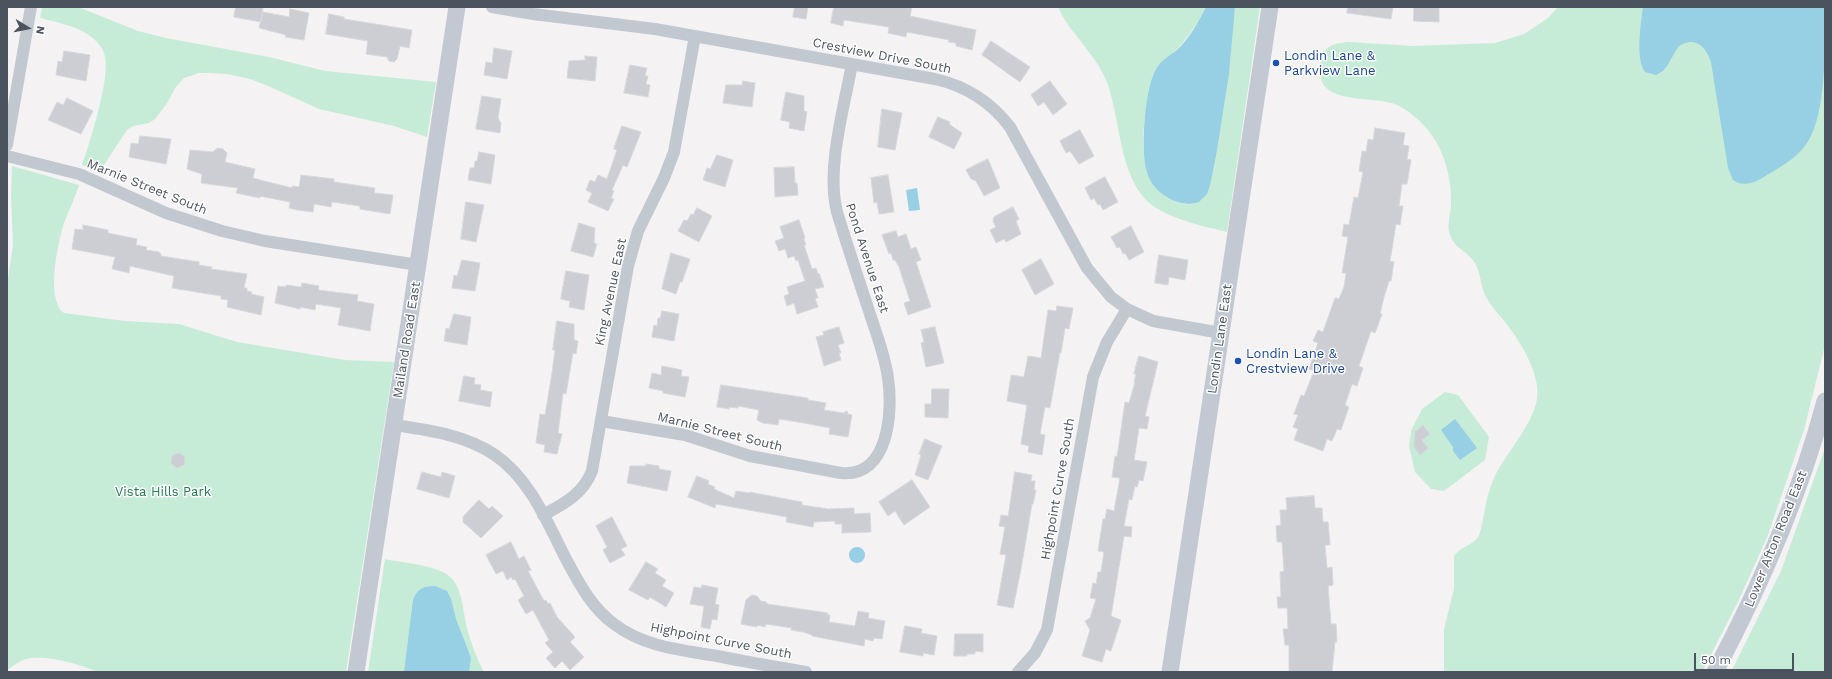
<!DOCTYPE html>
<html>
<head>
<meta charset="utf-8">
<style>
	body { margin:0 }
	#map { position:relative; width:1832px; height:679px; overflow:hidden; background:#f4f2f2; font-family:"Work Sans",sans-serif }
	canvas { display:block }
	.frame { position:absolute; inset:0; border:8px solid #4b545e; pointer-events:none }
	.north { position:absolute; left:8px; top:8px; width:40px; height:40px; -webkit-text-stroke:3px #fff; paint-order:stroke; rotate:100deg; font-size:11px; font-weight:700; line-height:16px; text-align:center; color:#4b545e }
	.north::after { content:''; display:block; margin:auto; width:14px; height:18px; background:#4b545e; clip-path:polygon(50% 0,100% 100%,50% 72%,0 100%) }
	.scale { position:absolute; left:1694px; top:653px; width:100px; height:18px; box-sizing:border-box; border:2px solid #4b545e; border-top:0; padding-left:5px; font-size:12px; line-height:14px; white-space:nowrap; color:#4b545e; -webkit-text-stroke:3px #fff; paint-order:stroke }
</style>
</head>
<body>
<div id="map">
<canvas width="1832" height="679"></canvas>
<div class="frame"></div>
<div class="north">N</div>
<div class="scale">50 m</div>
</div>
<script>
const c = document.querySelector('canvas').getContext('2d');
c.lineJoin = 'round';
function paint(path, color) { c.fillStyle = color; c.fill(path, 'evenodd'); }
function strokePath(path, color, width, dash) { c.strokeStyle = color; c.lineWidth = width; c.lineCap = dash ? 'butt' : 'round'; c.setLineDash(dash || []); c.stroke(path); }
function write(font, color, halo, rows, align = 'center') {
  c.font = font + ' "Work Sans",sans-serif'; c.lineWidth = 3; c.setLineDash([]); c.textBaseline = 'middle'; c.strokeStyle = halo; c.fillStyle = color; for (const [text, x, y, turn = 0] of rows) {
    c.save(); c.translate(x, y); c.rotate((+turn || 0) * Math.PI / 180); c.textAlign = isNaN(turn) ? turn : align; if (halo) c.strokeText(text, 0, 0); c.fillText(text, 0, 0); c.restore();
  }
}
const green = new Path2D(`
	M42 7H78L138 31 166 38 269 57 325 71 436 82 427 137 394 126 319 109 268 86 250 79 227 74 210 73H199L184 78 176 87 166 105 155 119 149 123 133 126 127 130 100 171 82 165C90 142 110 79 105 57 104 50 99 44 94 39 79 26 59 23 40 18Z
	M1058 7H1206C1198 22 1190 35 1179 47 1169 59 1155 62 1152 79 1143 119 1128 195 1186 204 1199 206 1205 197 1210 186L1230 64 1232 29 1235 7H1260L1227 232C1203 226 1178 221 1158 209 1118 186 1122 120 1106 80 1095 53 1070 34 1058 7Z
	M1558 7H1825V345L1804 430 1768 535 1738 602 1702 672H1444V629L1454 589V556C1460 547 1473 545 1479 536 1485 517 1485 497 1494 478 1506 453 1528 431 1536 404 1544 379 1520 340 1504 321 1497 312 1490 305 1485 295 1480 284 1481 271 1473 260 1467 252 1454 247 1451 237 1446 228 1450 216 1451 206 1452 181 1446 155 1431 134 1423 123 1410 111 1397 105 1376 95 1320 106 1320 72 1320 65 1320 59 1323 53 1329 44 1338 43 1348 42L1413 46 1495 43 1524 34 1548 18Z
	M12 166 79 185C75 198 69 210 64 223 58 243 45 299 64 313L125 321 179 324 237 342 345 360 394 362 346 672H97C81 664 44 654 26 659 19 661 13 666 7 670V286L13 245 11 196Z
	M1445 392 1458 395 1489 437 1485 460 1444 491 1431 489 1415 472 1409 446 1411 431 1422 409Z
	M1825 448V672H1731L1781 571Z
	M385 559C403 563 426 564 443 572 464 582 462 612 468 632 472 646 477 659 484 672H368Z`);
const water = new Path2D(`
	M1206 7H1235L1229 74 1217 150 1210 186 1207 194 1199 202C1189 206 1179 203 1170 199 1159 193 1150 184 1147 172 1140 151 1145 93 1154 73 1159 61 1168 57 1177 50 1190 38 1198 22 1206 7Z
	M1643 7H1825C1825 42 1827 114 1807 143 1798 157 1781 167 1767 175 1757 182 1744 188 1733 180L1728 168 1711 62C1706 46 1694 35 1678 47L1667 66 1663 71 1656 75 1645 72C1635 58 1641 23 1643 7Z
	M917 188 920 210 909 211 906 190Z
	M1455 419 1477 448 1460 460 1453 451V447L1441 430Z
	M849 555a8 8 0 1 1 16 0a8 8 0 1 1-16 0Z
	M435 586 447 591 451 599 456 619 471 658 469 672H404L413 600C417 589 423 586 435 586Z`);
const building = new Path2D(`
	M236 7H263L261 22 234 17Z
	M795 7H808L806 19 793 17Z
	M834 7H912L910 16 976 30 972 50 956 46V43L948 42 949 40 907 32 906 37 888 33 889 27 844 20 843 26 831 23Z
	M1348 7H1393L1391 19 1347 13Z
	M1414 7H1439V22L1414 21Z
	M290 9 309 13 304 40 285 37 286 35 259 28 263 12 289 17Z
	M329 14 344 17V19L412 30 409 48 400 46 397 59 394 62 389 61 387 57 366 54 368 41 326 34Z
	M991 41 1030 67 1020 82 982 55Z
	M494 48 512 51 507 79 484 75 486 62 492 63Z
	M64 51 90 55 86 81 56 75 58 61 62 62Z
	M585 56 597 57 595 81 567 78 569 61 585 60Z
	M630 65 647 68 645 76H648L646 84 650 85 648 97 624 93Z
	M743 81 755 83 752 107 723 103 726 85H742Z
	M1050 81 1067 104 1053 115 1044 102 1038 106 1031 95Z
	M786 92 804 96V111L807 112 804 131 789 128 790 122 781 120Z
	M482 96 501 99 498 118 501 123 500 133 476 129Z
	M67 98 93 111 81 134 48 120 57 102 63 105Z
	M882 109 902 113 895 150 878 147Z
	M938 117 950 122 949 124 962 133 954 149 929 137Z
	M622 126 641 132 627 167 623 165 612 190 614 191 611 198 614 199 608 211 588 202 592 193 586 190 590 180 595 182 598 175 607 179 617 150 614 149Z
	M1375 128 1405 133 1403 145 1409 146 1407 159 1411 160 1407 184H1402L1399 206H1403L1400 225 1396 224 1390 261 1394 262 1391 281H1389L1384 297 1380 314H1382L1375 333 1371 331 1359 366 1363 368 1357 386 1352 384 1345 405 1349 407 1341 430 1337 429 1332 441 1327 439 1323 451 1294 440 1298 429 1293 427 1298 415 1294 414 1301 395 1304 396 1314 371 1309 369 1318 343 1313 341 1318 330 1323 332 1335 298 1339 299 1344 287 1346 273H1342L1348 237 1342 236 1344 224 1349 225 1354 197 1358 198 1363 172 1359 171 1362 151 1366 152 1368 139 1373 140Z
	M1080 130 1094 156 1079 164 1070 151 1066 153 1060 141Z
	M140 136 171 139 166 164 129 157 131 143 138 144Z
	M218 148 223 149 227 153 225 162 255 169 253 178 264 181 292 188V186L299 187 301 175 334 179V182L375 188 374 193 393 195 390 214 360 209V206L332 202 331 207 314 204 313 212 297 210 289 208 290 202 260 196V198L236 193 238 188 201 183 202 174 187 169 190 150 212 152Z
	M479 152 495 155 491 184 468 180 470 168H474L475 161H477Z
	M717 155 733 160 725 187 703 180 707 168 710 169Z
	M988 159 1000 188 984 196 976 181 971 179 966 170Z
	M794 167 795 183H797L798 195 775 197 774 168Z
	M888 175 894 212 879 214 877 202 874 203 871 178Z
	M1105 177 1118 202 1103 210 1100 204 1098 205 1094 198 1091 200 1085 188Z
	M466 202 484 205 476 242 461 239Z
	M1013 207 1019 219 1016 221 1021 234 1006 242 1004 239 996 243 990 230 996 227 993 221 994 217Z
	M697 208 712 216 699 242 678 231 684 220 687 221 691 214 693 215Z
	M799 220 805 238 804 239 806 245H804L812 269 816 268 818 274 819 273 824 287 815 289 818 298H815L818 307 797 314 794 303 787 306 784 296 789 294 787 287 805 281 798 260 796 261 794 256 788 258 785 249 779 251 775 241 784 238 780 227Z
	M579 223 595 228 594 243 597 244 593 257 571 251Z
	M83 225 108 230V233L137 239 136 245 147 247 146 250 159 252 161 254V256L199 262V265L212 267 211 269 247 274 244 288H247V291L252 292 251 294 264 297 261 315 227 307 228 300 221 299V296L172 288 174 276 130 266 129 273 112 269 115 257 72 249 75 229 83 230Z
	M1131 226 1144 252 1129 260 1125 253 1123 254 1120 247 1117 248 1111 237Z
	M896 231 898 237 906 234 911 249 916 247 921 260 916 262 931 307 908 315 904 303 910 301 899 267 895 260H893L891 253 889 254 882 235Z
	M671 253 690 259 682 282H680L676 294 662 289Z
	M1159 255 1188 260 1185 280 1169 277 1168 285 1155 283Z
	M1041 259 1054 284 1035 295 1022 270Z
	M462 260 480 263 475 291 452 288 454 275 457 276Z
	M566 271 589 275 584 310 569 307 570 301 561 299Z
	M302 283 319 286 318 290 358 295 357 301 374 304 370 331 338 325 341 308 316 304 315 310 300 307V309L275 303 278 286 286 287V285L301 287Z
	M1057 306 1073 308 1069 329 1065 328 1061 353 1060 352 1050 408 1045 407 1040 434 1045 435 1042 455 1028 452 1029 446 1021 444 1027 405 1007 401 1011 375 1024 377 1028 356 1041 358 1048 310 1056 311Z
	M662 311 679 314 674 341 652 337 654 325 657 326 658 318H660Z
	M454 314 471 317 467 345 444 341 446 328 449 329Z
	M557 321 574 324V340L578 341 576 354 573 353 566 394 563 393 558 433 562 434 557 454 544 452 545 445 536 443 540 414 545 415 552 373 555 350H553Z
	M839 327 844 343 838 345 841 353H839L841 360 824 366 816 337 824 335 823 332Z
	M935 327 944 363 926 367 921 343 924 342 921 330Z
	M1139 356 1158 362 1145 416 1149 417 1147 429 1139 428 1134 460 1147 462 1143 481 1139 480 1137 487 1135 486 1132 500 1129 499 1124 526 1132 527 1131 537 1124 536 1111 616 1121 620 1111 651 1106 649 1102 662 1082 656 1090 630 1085 621 1090 618 1096 599 1090 598 1093 583 1096 584 1098 572H1101L1104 552 1098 551 1103 519H1105L1107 509 1114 511 1120 478 1112 477 1115 456 1117 457 1125 402 1129 403 1135 382H1134L1136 374H1134Z
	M662 366 682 370 681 376 689 377 685 397 663 393V391L649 388 652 373 661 375Z
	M464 376 475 378 474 384 481 385 480 390 492 392 490 407 459 401Z
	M721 385 808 398V400L826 403 824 410 843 413 847 411 848 414 852 415 848 437 829 434 830 428 804 423 779 419 778 425 763 423 757 420 759 410 738 406V408L729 407V409L717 407Z
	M932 389H949L948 418 925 417V404H931Z
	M1423 425 1430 434 1422 440 1428 448 1420 455 1414 447 1415 430 1416 431Z
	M925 439 942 446 928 480 915 475 921 455 919 454Z
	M179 453 185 457 184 465 177 468 171 463 172 456Z
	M646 464 659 466V469L671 471 667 491 627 483 630 466H646Z
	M422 472 441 477 442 472 455 476 449 498 417 489Z
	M1015 472 1032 475 1031 481H1035L1034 490H1036L1033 504H1032L1021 569 1013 608 997 605 1006 555 1000 554 1005 527 999 526 1001 515 1008 516Z
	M697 476 709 481 708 484 715 487 714 489 734 498 736 491 749 493V492L802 502V505L828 509 854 508V514L870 513 871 532 842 533V524H835V521L814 522 813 527 786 522 787 517 716 504 715 508 688 497Z
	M912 480 930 507 904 525 895 511 888 516 879 502Z
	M1314 496 1315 508H1322L1323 522H1328L1330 545H1325L1327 568 1332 567 1333 585 1328 586 1331 624H1336L1337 642H1335L1332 672H1289V645H1285L1283 629H1288L1287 608H1278L1277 597H1281L1280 572 1284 571 1282 542H1277L1276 526 1281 525 1280 510H1287L1286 498Z
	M479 500 489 509 492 506 503 516 481 538 463 522V517Z
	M612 517 627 546 621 549 625 555 610 563 603 550 607 547 596 526Z
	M511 542 519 559 524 556 531 570 528 571 544 601 546 600 548 604 550 603 557 617 575 637 570 642 584 657 570 670 562 661 555 668 546 658 553 652 545 643 549 640 533 610 526 614 518 600 524 596 515 579 513 580 511 577 507 580 503 571 496 574 486 555Z
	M646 562 658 569 655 573 666 580 662 586 674 593 666 607 650 597 648 600 629 590Z
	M702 585 718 588 715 604 719 605 717 620 712 619 710 629 701 627 704 606 690 604 694 587 701 588Z
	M752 595 757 596 761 601 766 602 767 604 828 613 827 615H830L829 622 855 626 858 611 869 613 868 618 885 621 882 639 874 638 873 641 865 639 864 646 812 636V635L803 632 791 630 792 628 766 624 765 627 757 625V627L741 624 746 600Z
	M905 626 922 629 921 633 937 636 934 655 923 653V656L900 652Z
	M955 634H983V652L975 651V654H967V656H954Z`);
const street = new Path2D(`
	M492 7 533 14 655 29 935 79C966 86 991 102 1010 127L1087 268 1111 297 1127 309 1153 321 1221 333
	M7 145 31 7
	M7 156 79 174 166 213 222 231 265 241 418 265
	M601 421 685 435 750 456 841 473C889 478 893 411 888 378 885 355 876 333 869 311 858 278 847 245 837 212 826 169 844 108 852 64
	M394 425C428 430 466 435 495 455 530 479 547 522 566 559 579 583 591 607 614 624 644 647 681 650 717 656 747 662 776 667 806 672
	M543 515C564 504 583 494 592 471L628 266 638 231 664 178 674 152 695 36
	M1018 672 1035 653 1047 630 1093 377 1107 342 1127 309`);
const secondary = new Path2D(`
	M356 672 457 7
	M1170 672 1270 7
	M1715 672C1761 585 1800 496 1825 401`);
const markers = [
	[1276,63,4,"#1a4fb4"],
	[1238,361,4,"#1a4fb4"]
];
const streetNames = [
	["Crestview Drive South",882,56,11],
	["Marnie Street South",147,187,22],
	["Pond Avenue East",867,258,72],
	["King Avenue East",611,292,-78],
	["Londin Lane East",1220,339,-82],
	["Mailand Road East",407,340,-81],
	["Marnie Street South",720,432,14],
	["Highpoint Curve South",1058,489,-80],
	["Lower Afton Road East",1776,539,-68],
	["Highpoint Curve South",721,641,11]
];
const transitNames = [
	["Londin Lane &",1284,56],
	["Parkview Lane",1284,71],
	["Londin Lane &",1246,354],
	["Crestview Drive",1246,369]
];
const parkNames = [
	["Vista Hills Park",163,492]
];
paint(green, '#c6ecd7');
paint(water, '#97cfe5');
paint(building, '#ccced4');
strokePath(building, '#d6d8dc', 1);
strokePath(street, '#c1c8cf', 12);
strokePath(secondary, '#c2c9d3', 17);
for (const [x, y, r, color] of markers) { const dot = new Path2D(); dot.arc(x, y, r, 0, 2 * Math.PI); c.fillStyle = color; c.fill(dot); strokePath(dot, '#fff', 1.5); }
write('13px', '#4b545e', '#fff', streetNames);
write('13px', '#164399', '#fff', transitNames, 'left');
write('13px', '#217a54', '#fff', parkNames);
</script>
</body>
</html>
